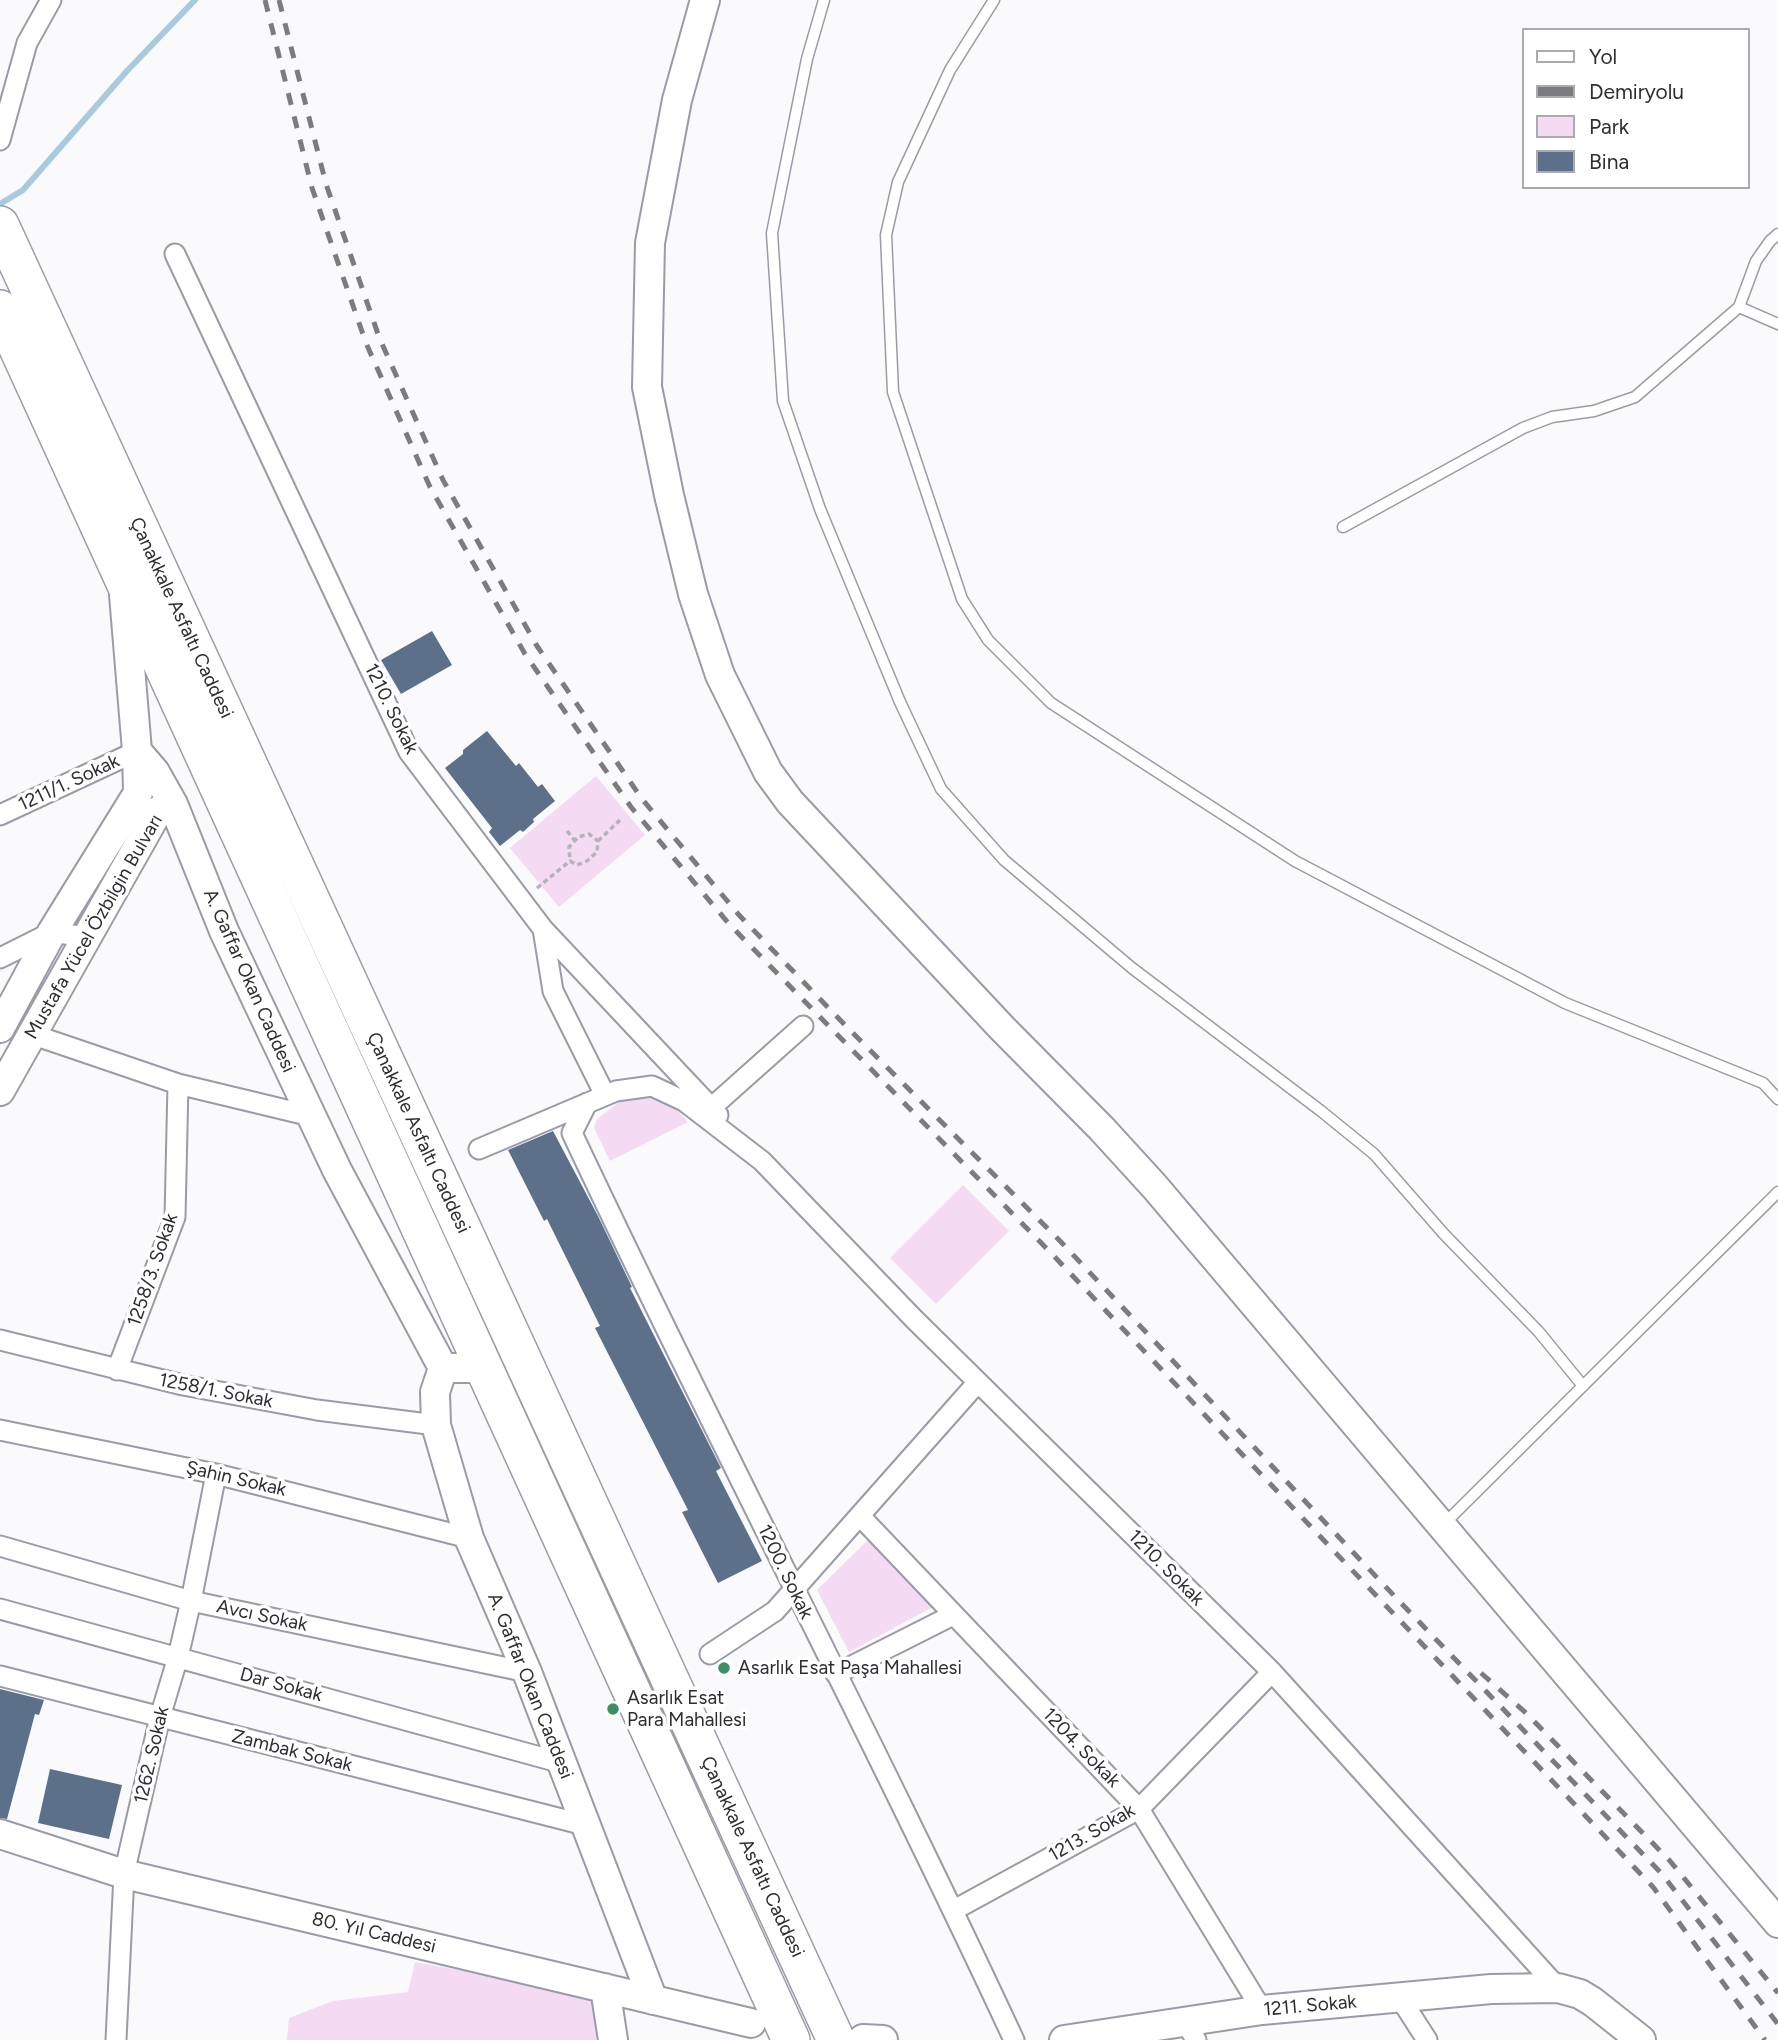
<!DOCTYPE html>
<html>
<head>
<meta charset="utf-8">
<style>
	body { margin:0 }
	#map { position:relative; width:1778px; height:2040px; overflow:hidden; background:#fafafd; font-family:Figtree,sans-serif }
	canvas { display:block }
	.legend { position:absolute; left:1522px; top:28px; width:228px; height:161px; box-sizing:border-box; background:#fff; border:2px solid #ababad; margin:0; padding:9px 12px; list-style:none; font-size:21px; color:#2d2d33 }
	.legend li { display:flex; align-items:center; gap:14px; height:35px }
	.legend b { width:35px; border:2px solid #ababad }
</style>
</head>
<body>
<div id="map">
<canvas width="1778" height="2040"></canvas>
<ul class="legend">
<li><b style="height:9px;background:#fff"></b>Yol</li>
<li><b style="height:9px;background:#7c7c80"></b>Demiryolu</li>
<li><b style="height:19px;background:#f4daf3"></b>Park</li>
<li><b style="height:19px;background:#5c7089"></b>Bina</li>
</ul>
</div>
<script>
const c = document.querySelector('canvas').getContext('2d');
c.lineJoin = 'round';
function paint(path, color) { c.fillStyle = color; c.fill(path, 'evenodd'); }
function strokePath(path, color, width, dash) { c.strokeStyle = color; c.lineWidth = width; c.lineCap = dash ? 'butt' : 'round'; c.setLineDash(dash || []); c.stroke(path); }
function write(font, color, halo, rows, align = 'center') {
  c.font = font + ' Figtree,sans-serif'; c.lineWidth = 7; c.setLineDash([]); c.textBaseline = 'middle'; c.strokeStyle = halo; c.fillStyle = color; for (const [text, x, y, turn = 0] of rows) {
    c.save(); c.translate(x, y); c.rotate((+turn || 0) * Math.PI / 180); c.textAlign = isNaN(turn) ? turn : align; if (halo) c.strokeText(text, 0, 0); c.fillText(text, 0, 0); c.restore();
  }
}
const green = new Path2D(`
	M596 776 645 835 559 907 510 848Z
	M649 1093 672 1104 688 1122 610 1161 594 1128 597 1119 628 1095Z
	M963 1185 1009 1231 936 1304 890 1258Z
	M868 1540 933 1607 849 1652 817 1590Z
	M415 1962 601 1996 596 2040H287L289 2018 333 2001 408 1992Z`);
const stream = new Path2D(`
	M0 204 23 190 126 72 195 0`);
const building = new Path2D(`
	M432 631 452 665 401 694 381 660Z
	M487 731 516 766 519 763 538 787 542 784 555 801 533 819 534 822 523 832 520 830 500 846 489 832 492 828 445 768 463 754V750Z
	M553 1131 598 1216 632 1287 630 1288 721 1468 716 1471 762 1561 718 1583 682 1512 688 1510 595 1328 600 1326 547 1219 544 1221 508 1150Z
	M0 1689 44 1700 39 1715 35 1714 7 1819 0 1818Z
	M50 1769 122 1785 109 1839 38 1823Z`);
const path = new Path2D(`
	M567 831 575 841
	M598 841 621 819
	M537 888 570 861 577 865 587 861 597 852 598 841 589 834 578 837 569 847 570 861`);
const lane = new Path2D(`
	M824 0 807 59 772 233 783 401 820 509 900 702 941 789 1004 860 1132 968 1321 1111 1374 1154 1443 1233 1539 1332 1583 1386
	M994 0 950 70 898 182 886 235 893 392 962 599 988 640 1051 703 1295 861 1565 1003 1763 1083 1778 1099
	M1739 307 1778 324
	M1343 527 1523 428 1552 417 1594 411 1635 397 1739 307 1756 261 1770 241 1778 234
	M1443 1525 1778 1192`);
const street = new Path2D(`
	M0 140 27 43 51 0
	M175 254 409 752 543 929 718 1115
	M0 815 137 751
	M543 929 553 991 605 1095
	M0 958 52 932 86 937
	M31 1034 178 1084 311 1116
	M587 1103 572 1133C715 1438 872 1735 1014 2040
	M711 1108 803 1026
	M479 1149 616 1091 652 1086 684 1101 762 1161 914 1319 1272 1672 1558 1988
	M0 1340 183 1385 317 1410 436 1425
	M117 1370 175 1217 178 1084
	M0 1430 216 1474 469 1538
	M860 1516 1139 1809 1262 2010
	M0 1546 191 1601 527 1672
	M0 1609 562 1763
	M710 1654 775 1611 978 1382
	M836 1674 953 1615
	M0 1676 585 1825
	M954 1910 1139 1809 1272 1672
	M1400 1998 1427 2040
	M1185 2021 1196 2040
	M116 2040 124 1874 160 1717 178 1657 191 1601 216 1474`);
const secondary = new Path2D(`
	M705 0 677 100 650 243 647 387 669 495 693 594 720 675 768 772 790 802 1002 1028 1102 1129 1155 1187 1778 1923
	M137 751 155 772 173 804 224 931 337 1170 443 1368
	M0 1028 52 932 138 793 137 751 124 595
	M0 1091 158 811 173 804
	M486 1368H443L435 1392 436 1425 469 1538 527 1672 653 2000
	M0 1834 124 1874 751 2023
	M605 1988 613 2040
	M863 2039 883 2040
	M1064 2040 1262 2010 1491 1989 1558 1988 1580 1994 1593 2002 1641 2040`);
const highway = new Path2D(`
	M0 225 836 2040
	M0 309 791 2040`);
const rail = new Path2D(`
	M265 0 312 188 366 343 430 487 525 654 631 807 729 924 1050 1252 1653 1887 1765 2040
	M279 0 326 184 379 337 443 480 537 646 642 799 739 915 844 1024 1061 1242 1400 1602 1662 1874 1778 2024
	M1481 1673 1526 1713 1670 1861 1778 1993`);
const markers = [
	[724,1668,7,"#3b9165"],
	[613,1709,7,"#3b9165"]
];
const streetNames = [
	["Çanakkale Asfaltı Caddesi",181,618,65],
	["1210. Sokak",391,709,64],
	["1211/1. Sokak",69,783,-25],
	["Mustafa Yücel Özbilgin Bulvarı",94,927,-60],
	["A. Gaffar Okan Caddesi",249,981,66],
	["Çanakkale Asfaltı Caddesi",418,1133,65],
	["1258/3. Sokak",153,1270,-71],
	["1258/1. Sokak",216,1391,11],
	["Şahin Sokak",236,1479,13],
	["1210. Sokak",1166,1568,45],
	["1200. Sokak",785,1572,64],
	["Avcı Sokak",262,1616,12],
	["Dar Sokak",281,1685,15],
	["A. Gaffar Okan Caddesi",530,1686,68],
	["1204. Sokak",1081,1748,46],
	["Zambak Sokak",292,1751,14],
	["1262. Sokak",152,1755,-77],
	["1213. Sokak",1092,1833,-30],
	["Çanakkale Asfaltı Caddesi",752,1857,65],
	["80. Yıl Caddesi",374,1933,13],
	["1211. Sokak",1310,2006,-5]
];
const poiNames = [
	["Asarlık Esat Paşa Mahallesi",738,1668],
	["Asarlık Esat",627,1698],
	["Para Mahallesi",627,1720]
];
paint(green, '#f4daf3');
strokePath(stream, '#a7cadd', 6);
paint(building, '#5c7089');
strokePath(lane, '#999ba9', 13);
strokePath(street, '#999ba9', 23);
strokePath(secondary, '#999ba9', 32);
strokePath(highway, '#999ba9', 40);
strokePath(path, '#b4b4b8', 3.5, [5, 3.5]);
strokePath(lane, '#fff', 10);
strokePath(street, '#fff', 19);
strokePath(secondary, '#fff', 28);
strokePath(highway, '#fff', 37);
strokePath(rail, '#7c7c80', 5, [12, 12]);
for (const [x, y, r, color] of markers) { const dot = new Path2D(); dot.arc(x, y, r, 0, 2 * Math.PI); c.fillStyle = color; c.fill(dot); strokePath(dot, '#fff', 2.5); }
write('19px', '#2d2d33', '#fff', streetNames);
write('19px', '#2d2d33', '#fff', poiNames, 'left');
</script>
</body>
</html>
